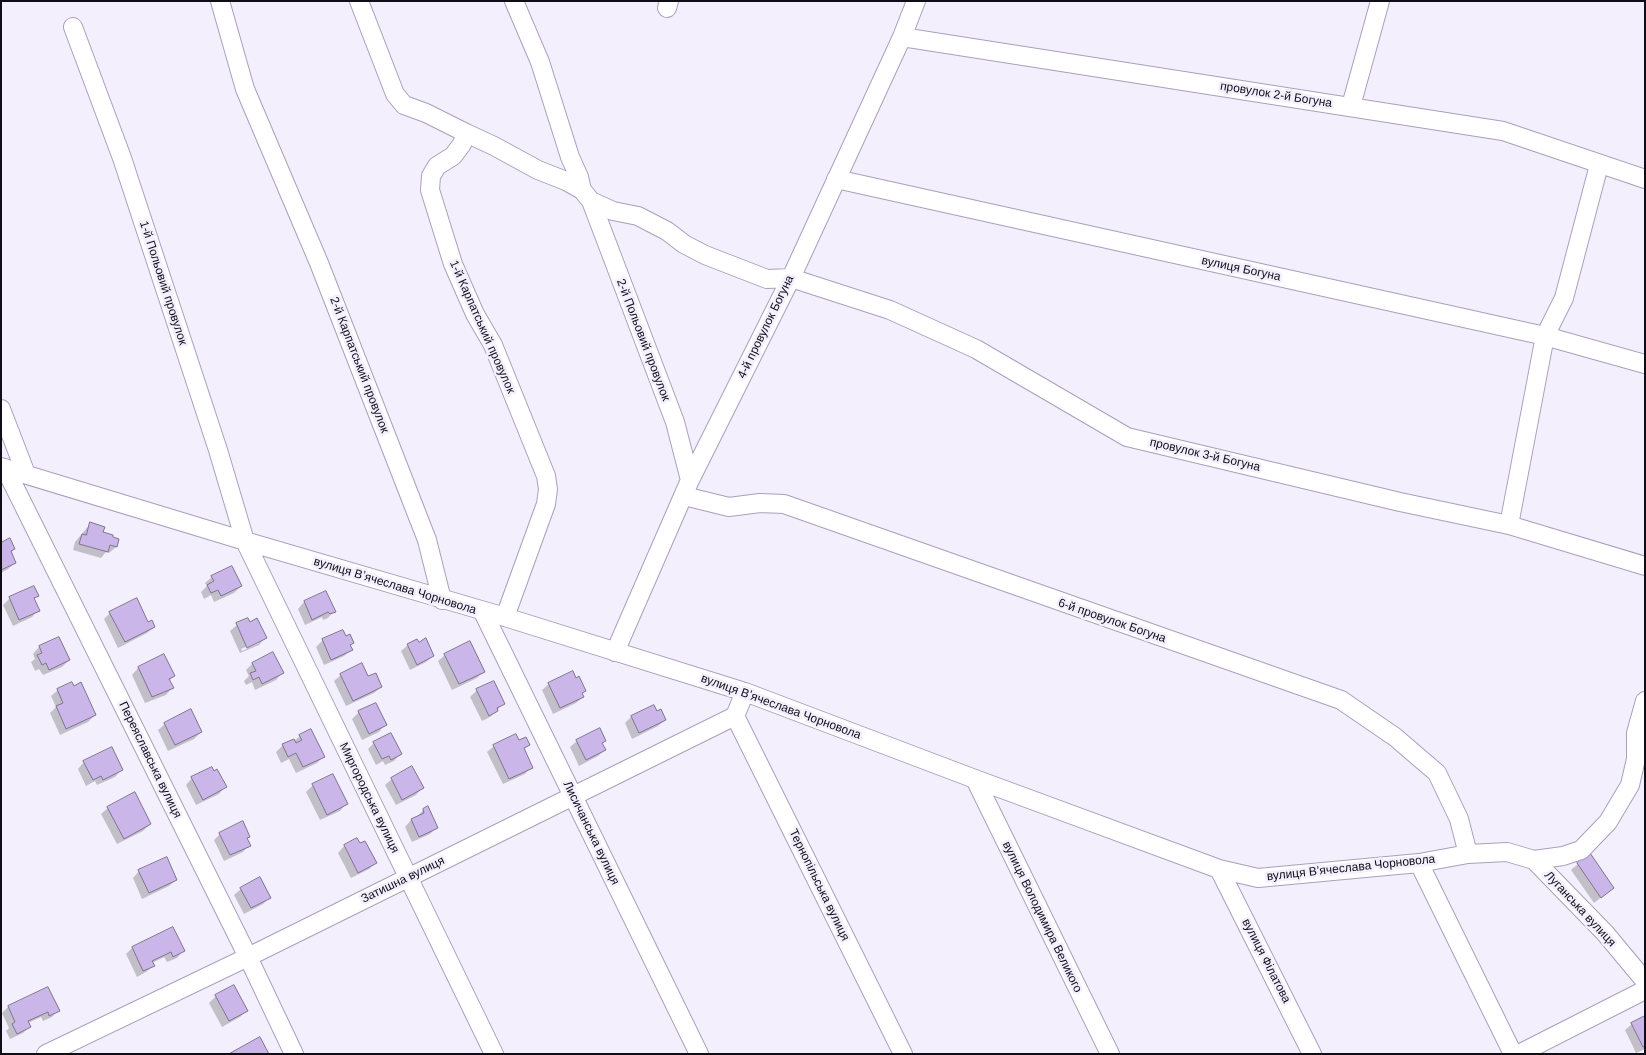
<!DOCTYPE html>
<html>
<head>
<meta charset="utf-8">
<style>
	body { margin:0 }
	#map { position:relative; width:1646px; height:1055px; overflow:hidden; background:#f4effc; font-family:Helvetica,sans-serif }
	canvas { display:block }
	.frame { position:absolute; inset:0; border:2px solid #110d17; pointer-events:none }
</style>
</head>
<body>
<div id="map">
<canvas width="1646" height="1055"></canvas>
<div class="frame"></div>
</div>
<script>
const c = document.querySelector('canvas').getContext('2d');
c.lineJoin = 'round';
function paint(path, color) { c.fillStyle = color; c.fill(path, 'evenodd'); }
function strokePath(path, color, width, dash) { c.strokeStyle = color; c.lineWidth = width; c.lineCap = dash ? 'butt' : 'round'; c.setLineDash(dash || []); c.stroke(path); }
function write(font, color, halo, rows, align = 'center') {
  c.font = font + ' Helvetica,sans-serif'; c.lineWidth = 5; c.setLineDash([]); c.textBaseline = 'middle'; c.strokeStyle = halo; c.fillStyle = color; for (const [text, x, y, turn = 0] of rows) {
    c.save(); c.translate(x, y); c.rotate((+turn || 0) * Math.PI / 180); c.textAlign = isNaN(turn) ? turn : align; if (halo) c.strokeText(text, 0, 0); c.fillText(text, 0, 0); c.restore();
  }
}
const shadow = new Path2D(`
	M90 524 101 533 118 540 116 547 109 553 106 552 101 558 73 550 75 542Z
	M1 544 14 549 10 553 15 563 8 569 1 573Z
	M212 577 241 586 234 593 214 602 211 595 204 599 201 592 207 586 205 583Z
	M325 592 334 611 328 618 323 620 322 617 305 625 298 609 304 602Z
	M37 596 33 600 38 610 32 617 13 626 3 605 10 598Z
	M110 613 148 624 154 627 147 633 118 648 104 619Z
	M248 619 249 623 265 638 259 645 240 653 230 631 237 625ZM259 641V643L242 651 241 649Z
	M345 637 353 643 349 646 351 650 344 656 324 665 316 647 323 640Z
	M59 638 69 660 62 667 43 675 39 669 35 671 31 662 35 659 33 654 39 647Z
	M408 645 433 656 426 662 410 670 401 651Z
	M445 655 484 671 477 678 452 690 438 661Z
	M163 656 174 676 169 681 172 688 166 695 145 703 132 675 138 668Z
	M252 664 282 673 276 680 255 690 252 682 246 685 244 681 249 676 246 670Z
	M341 675 368 678 381 687 374 693 346 706 334 681Z
	M549 684 584 691 581 694 583 697 576 703 553 714 542 690Z
	M74 687 95 715 88 722 60 735 50 713 56 707 51 696 58 690Z
	M477 690 504 703 490 717 482 721 470 697Z
	M653 706 656 712 665 720 658 726 632 739 625 723 631 717Z
	M359 712 385 725 379 732 362 740 352 719Z
	M165 724 201 732 194 739 168 751 158 730Z
	M300 736 323 757 317 763 296 773 289 759 281 763 276 752 283 745 294 741Z
	M605 740 601 744 604 750 598 756 579 766 570 747 577 741Z
	M518 741 528 745 523 750 531 767 525 774 503 784 487 752 494 746Z
	M374 743 400 754 394 761 385 765 383 761 376 765 368 749Z
	M84 762 121 770 115 777 97 785 95 781 86 786 78 769Z
	M192 778 225 787 219 794 196 805 186 785Z
	M392 779 422 788 416 795 396 805 385 785Z
	M313 785 346 804 340 811 320 820 306 792Z
	M108 808 150 824 143 831 117 844 101 814Z
	M423 810 437 827 430 834 412 842 405 827 411 820 417 817Z
	M220 834 249 836 246 839 249 845 243 852 224 861 214 840Z
	M357 840 375 863 369 869 351 878 338 853 344 846Z
	M1578 864 1613 888 1594 903 1571 870Z
	M139 871 176 880 169 886 142 899 133 878Z
	M241 889 269 898 263 904 244 914 234 895Z
	M132 948 183 951 177 958 167 962 164 957 152 963 153 966 146 972 137 977 126 954Z
	M216 996 246 1011 240 1017 222 1027 209 1003Z
	M8 1007 58 1010 52 1017 43 1021 41 1017 28 1023 30 1026 23 1033 10 1039 6 1031 9 1028 2 1013Z
	M1645 1017V1049L1636 1053 1625 1030 1632 1024Z`);
const building = new Path2D(`
	M90 522 105 527 103 532 113 535V537L119 539 117 547 110 545 108 552 79 544 82 534 86 535Z
	M10 538 15 549 11 551 16 563 1 570V543Z
	M232 566 242 586 221 596 218 590 211 593 207 585 214 581 211 576Z
	M34 586 39 596 34 598 40 611 19 620 9 597Z
	M326 591 336 612 330 614 328 612 312 620 304 601Z
	M137 598 148 622 152 620 155 627 125 642 109 612Z
	M248 618 250 622 257 618 267 638 247 648 236 623Z
	M343 630 346 636 350 634 354 643 350 645 353 650 331 660 322 639Z
	M59 637 70 660 49 670 46 663 42 665 37 655 42 653 39 646Z
	M426 638 434 656 417 665 407 644 417 639 419 642Z
	M470 641 485 672 459 684 444 654Z
	M273 652 284 673 262 684 259 677 253 680 250 673 256 671 252 663Z
	M164 654 175 676 169 679 174 688 152 697 138 667Z
	M362 663 368 676 376 673 382 687 353 701 340 674Z
	M573 671 576 678 579 676 586 691 582 693 584 697 560 708 548 683Z
	M494 681 505 704 497 708 498 711 489 716 476 689Z
	M72 682 74 686 81 682 96 715 66 729 56 706 63 703 57 689Z
	M376 703 387 725 369 734 358 711Z
	M654 705 657 711 661 709 666 720 639 733 631 716Z
	M191 709 202 732 175 745 164 723Z
	M600 728 606 741 602 743 606 750 586 760 576 740Z
	M311 729 325 757 303 767 296 753 288 757 282 744 294 739 296 743 302 740 299 735Z
	M391 733 402 754 391 760 389 756 382 759 373 742Z
	M516 734 519 740 526 737 530 745 524 748 533 768 509 779 493 745Z
	M112 747 123 770 103 780 101 776 93 780 83 761Z
	M412 766 424 788 402 800 391 778Z
	M212 767 214 771 217 769 227 787 203 800 191 777Z
	M333 774 348 804 327 815 312 784Z
	M135 792 151 824 124 839 107 807Z
	M428 806 438 828 419 837 411 819 424 813 423 809Z
	M243 821 250 837 247 838 251 846 230 855 219 833Z
	M357 838 360 843 365 841 377 863 358 873 344 845Z
	M1590 853 1614 888 1601 898 1577 863Z
	M167 857 177 880 149 893 138 870Z
	M260 877 271 898 251 908 240 888Z
	M173 927 185 951 173 957 171 952 152 961 155 966 143 971 132 947Z
	M234 985 248 1011 229 1021 215 995Z
	M48 987 60 1011 49 1016 48 1012 28 1021 31 1027 17 1034 12 1024 15 1022 8 1006Z
	M1645 1016V1046L1643 1047 1631 1023Z
	M260 1037 269 1054H229Z`);
const minor = new Path2D(`
	M220 1 245 89 319 263 427 540 442 600
	M359 1 395 94 404 105 426 113 466 133 462 144 453 156 437 166 431 176 430 190 453 264 475 314 493 345 546 476 548 489 546 504 505 617
	M514 1 540 62 570 157 579 177 582 190
	M667 8 669 1
	M73 27 122 158 218 450 245 541 494 1054
	M902 37 1503 131 1645 179
	M1351 106 1380 1
	M466 133 494 146 538 170 566 181 582 190 591 201 613 211 638 216 667 231 684 244 705 255 767 279 791 278 890 310 976 349 1127 437 1400 502 1509 525 1645 566
	M836 179 1545 336 1645 364
	M591 201 675 422 690 480
	M1 409 26 474
	M1 467 245 541 505 617 745 692 975 779 1219 869 1258 878 1419 863 1468 854 1507 852 1534 860 1563 856 1581 850 1608 822 1630 785 1636 759V733L1645 701
	M5 468 248 957 294 1054
	M684 496 729 507 760 503 784 504 1341 700 1395 737 1437 773 1459 819 1468 854
	M1509 525 1545 336 1564 298 1599 165
	M483 612 699 1054
	M615 652 690 480 791 278 902 37 916 1
	M735 716 903 1054
	M975 779 1110 1054
	M1534 860 1605 933 1645 981
	M1419 863 1513 1054
	M1219 869 1312 1054
	M46 1054 248 957 735 716 745 692
	M1519 1054 1645 990`);
const streetNames = [
	["провулок 2-й Богуна",1276,95,9],
	["вулиця Богуна",1241,269,12],
	["1-й Польовий провулок",163,283,72],
	["1-й Карпатський провулок",482,327,66],
	["4-й провулок Богуна",766,327,-64],
	["2-й Польовий провулок",643,340,69],
	["2-й Карпатський провулок",359,365,69],
	["провулок 3-й Богуна",1205,455,13],
	["вулиця Вʼячеслава Чорновола",395,586,17],
	["6-й провулок Богуна",1112,621,19],
	["вулиця Вʼячеслава Чорновола",781,707,20],
	["Переяславська вулиця",150,760,64],
	["Миргородська вулиця",369,798,64],
	["Лисичанська вулиця",591,833,64],
	["вулиця Вʼячеслава Чорновола",1351,868,-6],
	["Затишна вулиця",403,880,-26],
	["Тернопільська вулиця",819,885,64],
	["Луганська вулиця",1580,909,47],
	["вулиця Володимира Великого",1042,917,64],
	["вулиця Філатова",1266,961,63]
];
paint(shadow, '#0003');
paint(building, '#cab6e9');
strokePath(building, '#7d738e', 1);
strokePath(minor, '#ab9fbc', 20);
strokePath(minor, '#fff', 18);
write('12px', '#110d17', '#f4effc', streetNames);
</script>
</body>
</html>
